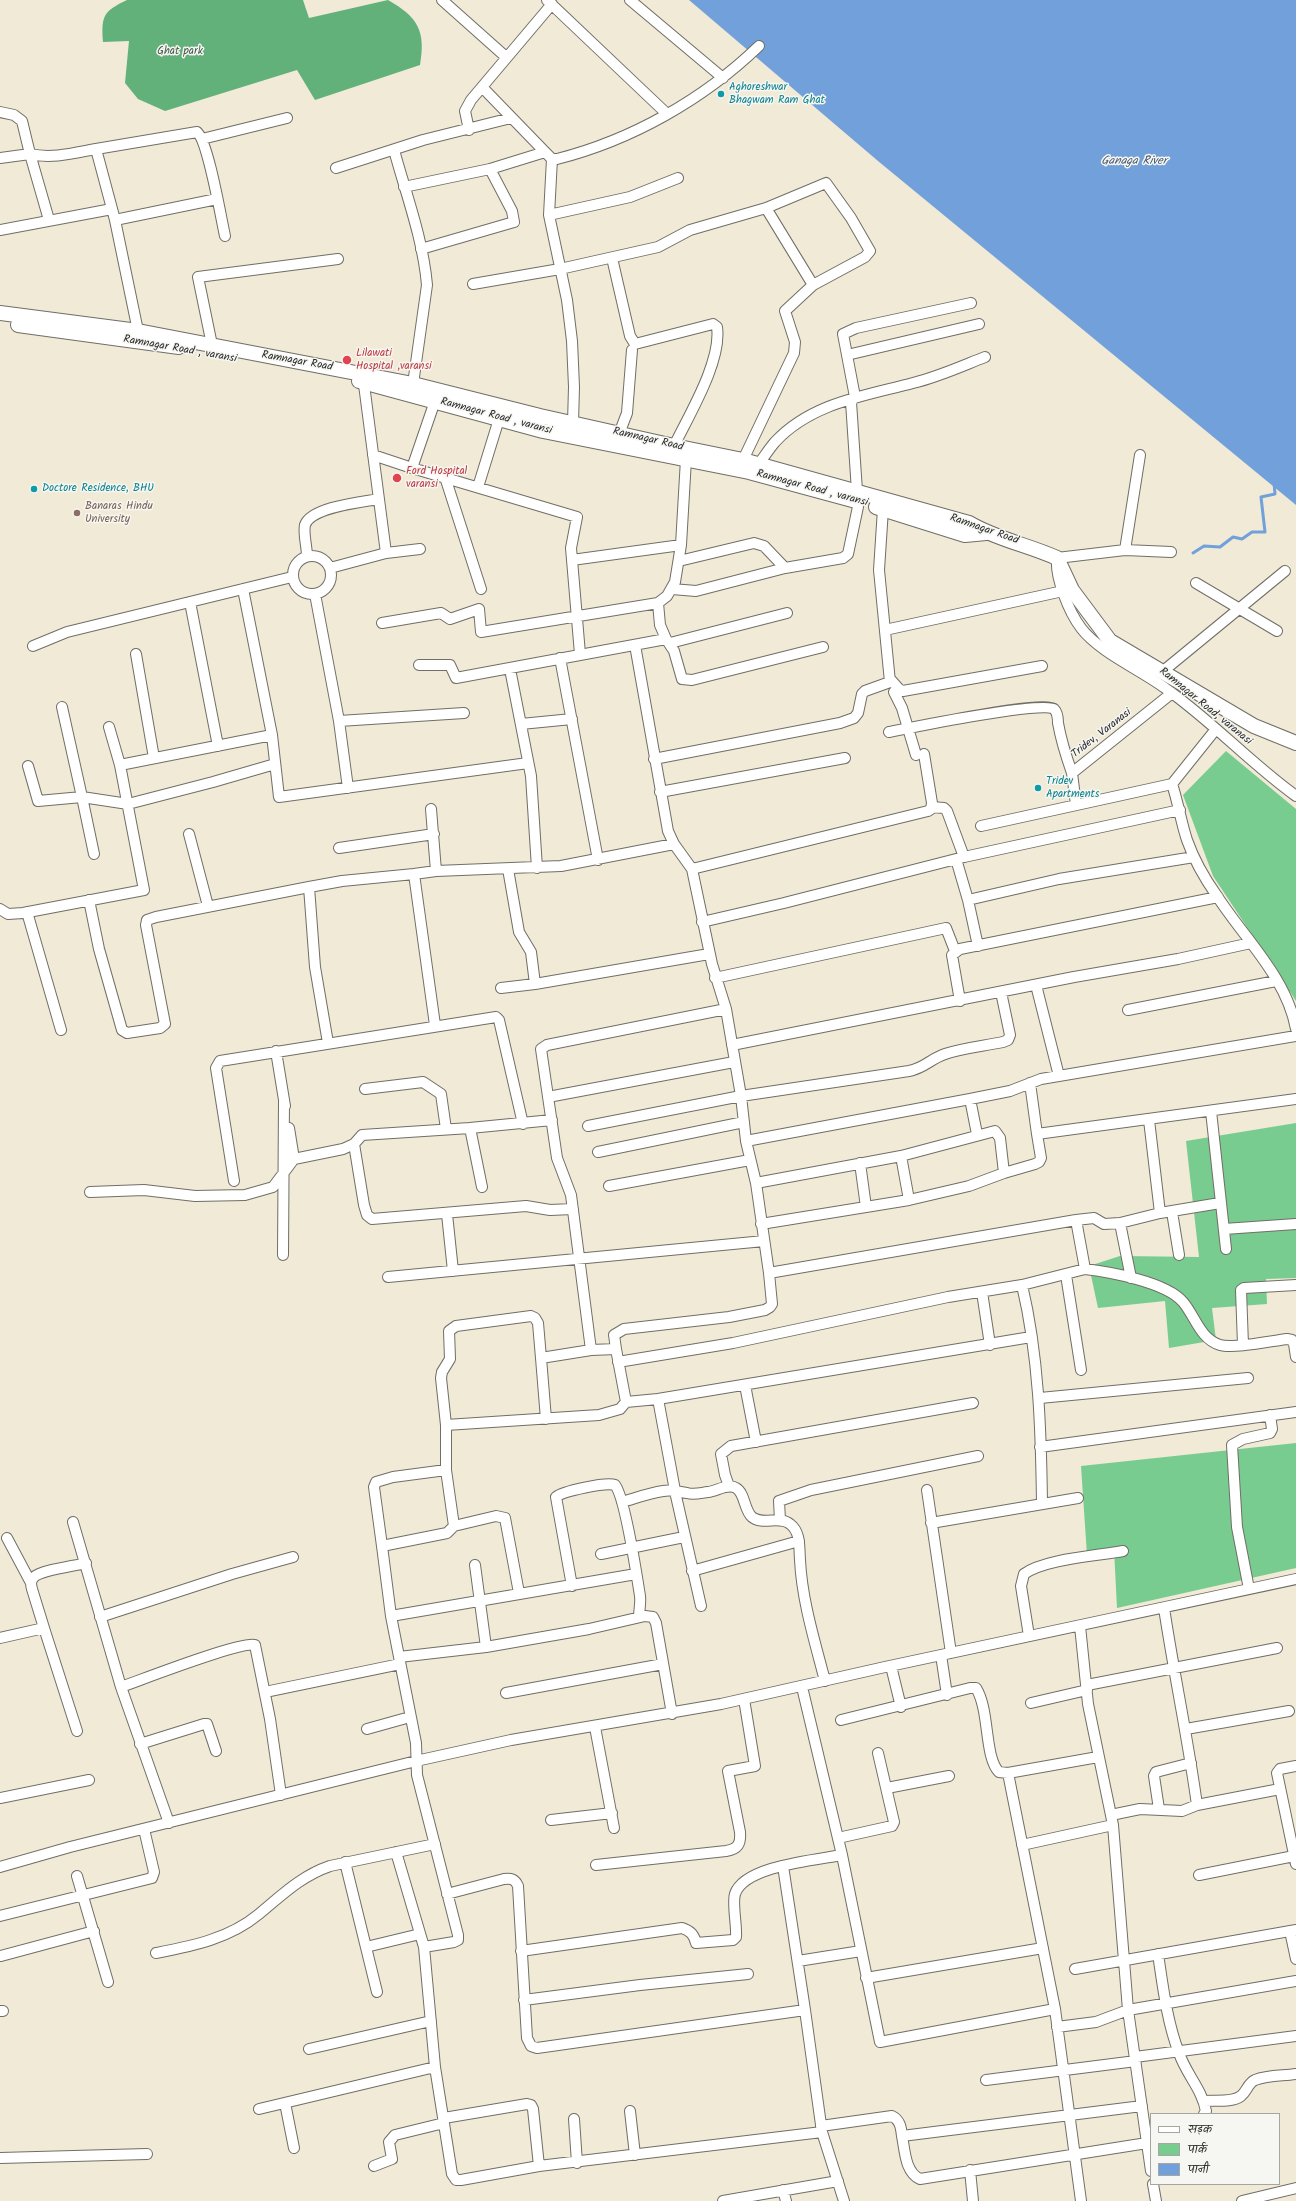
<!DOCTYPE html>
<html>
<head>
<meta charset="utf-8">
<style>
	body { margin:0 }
	#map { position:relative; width:1296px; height:2201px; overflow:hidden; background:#f0ead6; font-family:Kalam,"Playpen Sans Deva",sans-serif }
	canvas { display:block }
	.legend { position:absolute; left:1150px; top:2113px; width:130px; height:72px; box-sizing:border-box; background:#f6f6f2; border:1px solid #a5a5a2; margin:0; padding:5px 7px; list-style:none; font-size:12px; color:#2b2b2b }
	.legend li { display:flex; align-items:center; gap:8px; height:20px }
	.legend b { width:20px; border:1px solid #a5a5a2 }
</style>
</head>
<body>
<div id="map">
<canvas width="1296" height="2201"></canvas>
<ul class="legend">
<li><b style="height:5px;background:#fff"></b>सड़क</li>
<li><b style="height:11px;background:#78cc8f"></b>पार्क</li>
<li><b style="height:11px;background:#72a0da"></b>पानी</li>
</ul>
</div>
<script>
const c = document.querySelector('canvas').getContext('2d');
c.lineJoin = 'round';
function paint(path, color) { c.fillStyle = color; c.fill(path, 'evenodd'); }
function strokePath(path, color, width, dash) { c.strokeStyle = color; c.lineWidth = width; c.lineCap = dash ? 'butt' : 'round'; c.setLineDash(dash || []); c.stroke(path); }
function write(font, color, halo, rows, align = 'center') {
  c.font = font + ' Kalam,sans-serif'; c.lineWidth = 3; c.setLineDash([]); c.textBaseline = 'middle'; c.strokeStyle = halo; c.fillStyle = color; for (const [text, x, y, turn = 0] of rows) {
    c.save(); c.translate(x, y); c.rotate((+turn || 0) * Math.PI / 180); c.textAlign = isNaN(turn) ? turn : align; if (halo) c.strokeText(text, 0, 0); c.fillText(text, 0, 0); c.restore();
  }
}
const green = new Path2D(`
	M1226 751 1296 809V1001L1213 876 1183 795Z
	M1296 1123V1278L1266 1279 1267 1304 1212 1308 1216 1340 1169 1348 1165 1301 1098 1308 1089 1266 1120 1256 1199 1257 1186 1141Z
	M1296 1443V1568L1117 1608 1114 1549 1087 1555 1081 1466Z`);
const forest = new Path2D(`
	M127 0H303L309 18 388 0C418 17 426 31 420 65L315 100 297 70 165 111 138 99 125 83 129 41 103 42C101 15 104 11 127 0Z`);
const water = new Path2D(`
	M689 0H1296V505L878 161Z`);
const stream = new Path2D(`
	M1193 553 1204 546 1220 547 1233 537 1242 539 1252 532H1265L1261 497 1275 494 1274 483`);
const minor = new Path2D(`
	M442 0 506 57
	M547 0 666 113
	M630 0 723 78
	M482 87 545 152 552 159H557C632 140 704 99 759 46
	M0 112 14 115 22 121 30 154C52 159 74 153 96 149
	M469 130 465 111 471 100 552 4
	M202 139 287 118
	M394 150C406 194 423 239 427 285L413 384
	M0 158 30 154 49 220
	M552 159 549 215 567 300 572 341 574 387 573 423
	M336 168 423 140 511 118
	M404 187 490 169
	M549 215 630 197 678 178
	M115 220 217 199
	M0 230 112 209
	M421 249 514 222 512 211 490 169 545 152
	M612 258 630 336 635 344 713 324 717 327C722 361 689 415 674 446
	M473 284 560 269 658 247 690 230 766 208 813 285
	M138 331 115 220 96 149 197 132C208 141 221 218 225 236
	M212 345 198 277 338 259
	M847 355 979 324
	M363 377 386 553
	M435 401 412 468 577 517 571 548 580 654
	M619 434 627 413 632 350
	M373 455 412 468
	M743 460 794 353 795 342 785 311 813 285 865 257 870 251 851 218 826 183 766 208
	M758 465C764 457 769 449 775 442 811 403 864 396 913 383 938 377 962 366 985 357
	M445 477 481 589
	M478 487 499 419
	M857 491 851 402 855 397 843 334 856 328 971 303
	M1125 550 1140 455
	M1171 552 1125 550 1057 558C1055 578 1069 612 1081 628 1099 652 1141 670 1165 688 1211 720 1250 763 1296 796
	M293 575a19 19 0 1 1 38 0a19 19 0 1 1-38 0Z
	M307 556C307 547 303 533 305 525 311 507 362 502 379 499
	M572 560 681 545
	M679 561 754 543 764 546 785 568
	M330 568 386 553 420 549
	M1196 583 1277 631
	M243 589 272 735 279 797 528 763
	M672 589 696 591 785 568 843 558 848 554 859 502
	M315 594 339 721 348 788
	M190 602 218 746
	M658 603 667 596 675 582 681 545 686 459
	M382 623 441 613 450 619 479 609 481 632 658 603 660 625 666 639
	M885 630 1063 591
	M670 643 787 613
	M635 645 668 831 674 844 692 869 712 964 726 1009 741 1096 746 1141 756 1183 901 1156 909 1200 969 1186 1004 1173 1035 1164 1039 1162 1041 1158 1037 1134 1296 1099
	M33 646 67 632 292 577
	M136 654 154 758
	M560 658 598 860
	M419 665H450L456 678 666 639 674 651 682 679 692 680 823 647
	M510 669 531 776 537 868
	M1162 672 1285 571
	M891 680 899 689 903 691 1042 666
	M894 692 902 708 916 755
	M62 707 82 797 128 804 213 782 275 764
	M339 721 464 713
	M521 724 572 719
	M889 732C909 728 1046 700 1054 709 1057 712 1058 718 1058 723 1061 740 1066 756 1072 773
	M654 759 840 723 854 718 858 713 862 694 865 691 890 682 879 570 883 509
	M120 765 272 735
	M28 766 38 801 82 797 94 854
	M1172 784C1178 802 1181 822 1187 840 1194 860 1205 879 1217 896 1244 938 1287 978 1296 1029
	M660 792 845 758
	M1076 805 1072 773 1172 693
	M932 807 944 808 947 811 964 857
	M431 809 436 871
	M981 826 1172 784 1216 729
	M189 834 208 906
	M339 848 434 834
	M956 859 968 900 1059 879 1194 857
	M508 869 519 932 531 952 535 984
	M692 869 928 811 931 809 932 803 924 754
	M89 900 99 949 122 1030 127 1033 160 1028 165 1024 146 925 147 920 156 917 309 887
	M968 900 978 946
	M0 909 8 914 23 913 144 890 120 765 109 727
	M27 912 61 1030
	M702 922 784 903 964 857 1180 810
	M715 978 946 928 955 951
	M1036 985 1059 1076
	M501 988 535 984 709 954
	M960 1001 952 955 960 949 1218 897
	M1128 1010 1276 981
	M435 1025 414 874 436 871 561 866 674 844
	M328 1043 315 967 309 887 342 881 414 874
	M732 1045 1074 977 1178 959 1251 943
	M276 1051 285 1106
	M1030 1083 1037 1134
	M365 1089 423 1082 441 1094 446 1129
	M548 1097 734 1062
	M970 1099 977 1134
	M1211 1111 1226 1249
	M1149 1120 1160 1213 1220 1203
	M588 1126 741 1096 909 1071C925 1068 930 1059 945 1054 963 1048 984 1046 1003 1042L1008 1040 1010 1035 1001 992
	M289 1128 294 1159
	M746 1141 970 1099 1010 1091 1041 1079 1296 1036
	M354 1144 364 1205 367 1215 372 1219 526 1206 550 1210 573 1209
	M598 1152 744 1122
	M901 1156 995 1131 1000 1138 1004 1173
	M860 1163 866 1207
	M234 1181 216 1068 220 1061 496 1017 499 1020 523 1124
	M756 1183 769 1273 1076 1220 1094 1218 1104 1224 1120 1223
	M609 1186 750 1160
	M482 1187 470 1128 552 1120
	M90 1192 144 1190 195 1196 245 1195 273 1187 294 1159 343 1149 354 1144 362 1135 470 1128
	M1172 1212 1179 1255
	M447 1214 453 1271
	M761 1224 909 1200
	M1224 1229 1296 1224
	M283 1255 284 1100
	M1085 1269C1110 1272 1166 1282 1183 1302 1195 1316 1200 1339 1220 1345 1233 1349 1271 1341 1287 1339L1292 1340 1294 1344 1296 1357
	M1066 1275 1081 1370
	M388 1277 764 1241
	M1131 1278 1120 1223 1160 1213
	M1022 1285C1039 1357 1041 1430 1042 1503
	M982 1292 990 1345
	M1243 1345 1241 1290 1244 1288 1296 1285
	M616 1349 614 1335 624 1329 729 1317 765 1310 770 1307 772 1304 769 1273
	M591 1350 571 1195 557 1158 541 1049 547 1045 726 1009
	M618 1362 733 1343 948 1297 1022 1285 1085 1269 1076 1220
	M745 1385 756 1442
	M1040 1398 1248 1378
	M658 1399 1031 1337
	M626 1402 620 1409 599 1415 446 1425V1470L454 1526 447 1533 382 1546 391 1616 416 1743 417 1775 458 1935V1940L454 1942 424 1947 435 2067 452 2174 456 2180H461L539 2166 822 2132
	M546 1419 541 1358 591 1350 616 1349 626 1402 658 1399 676 1496 701 1606
	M446 1425 441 1378 442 1372 450 1359 449 1331 456 1326 531 1316 535 1318 538 1323 541 1358
	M1040 1447 1296 1412
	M729 1486 725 1475 721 1454 731 1446 973 1403
	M927 1490 951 1653
	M622 1502C636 1498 649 1493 663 1491 673 1489 678 1492 687 1493 694 1495 700 1493 708 1492 717 1491 728 1483 736 1488 745 1493 744 1510 752 1517 763 1526 779 1515 790 1524 801 1532 799 1548 800 1560 802 1601 815 1642 825 1681
	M780 1520 779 1501 811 1490 978 1456
	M73 1522 121 1687 169 1823
	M931 1523 1078 1498
	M454 1526 496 1516 505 1518 519 1593
	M7 1538 31 1583
	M382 1546 374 1487 376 1482 393 1477 446 1470
	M601 1554 684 1537
	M692 1571 799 1541
	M572 1586 556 1497C563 1491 606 1482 615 1485 625 1497 637 1577 640 1596 641 1603 639 1610 639 1617
	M1249 1589 1237 1527 1232 1445 1243 1439 1270 1433 1272 1429 1270 1415
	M1164 1608C1174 1674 1188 1739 1197 1805
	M391 1616 636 1574
	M100 1617 232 1574 293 1557
	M1080 1626 1088 1704 1113 1825 1128 2010 1151 2171
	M44 1628 32 1589C31 1585 30 1581 34 1577 41 1570 75 1566 86 1563
	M1029 1636 1021 1586 1024 1574C1045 1559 1096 1556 1123 1551
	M0 1638 44 1628 77 1731
	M486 1647 589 1629 645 1616 653 1617 656 1623 672 1714
	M941 1655 947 1695
	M399 1657 486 1647 475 1565
	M891 1666 901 1707
	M1087 1685 1277 1648
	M121 1687C141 1680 241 1641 255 1645L270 1719 281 1795
	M802 1687 842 1855 880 2042 1055 2009
	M265 1692 400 1664
	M506 1693 663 1664
	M1031 1703 1087 1690
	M841 1720 970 1688H976C990 1710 984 1757 999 1772L1008 1773 1098 1757
	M595 1727 614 1828
	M367 1729 410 1717
	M1186 1729 1289 1711
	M140 1744 204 1724H207L216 1751
	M1296 1766 1280 1769 1277 1773 1296 1864
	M1008 1773 1055 2009 1081 2201
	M887 1788 949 1776
	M0 1798 89 1780
	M1159 1809 1154 1776 1156 1772 1191 1763
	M1111 1815 1140 1809 1182 1811 1197 1805 1280 1789
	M551 1820 612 1813
	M838 1838 892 1826 894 1822 878 1753
	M1022 1845 1113 1825
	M396 1852 424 1947
	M345 1862 377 1992
	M596 1865 726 1851C738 1849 741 1844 740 1832L728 1771 755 1766 744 1699
	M783 1866 805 2010
	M0 1867 70 1847 416 1761 511 1740 721 1704 885 1667 1296 1579
	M1199 1875 1294 1856
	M77 1876 108 1982
	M447 1894 504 1879C511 1878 515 1879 518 1886L527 2038 531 2046 537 2048 805 2010 822 2132 844 2201
	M0 1916 152 1878 154 1872 144 1829
	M1290 1931 1296 1959
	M366 1947 420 1934
	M521 1951 682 1928C691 1931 694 1935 696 1943L733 1940 736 1937C737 1926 732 1903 735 1894 744 1866 816 1860 842 1855
	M156 1953C192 1946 229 1939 259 1914 282 1895 301 1876 330 1866L435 1844
	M1158 1954C1163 1987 1167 2022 1179 2053 1186 2074 1202 2089 1206 2111L1204 2114
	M1 1956 94 1931
	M798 1961 861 1951
	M1075 1969 1296 1930
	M866 1978 1043 1948
	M524 2000 640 1985 748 1974
	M0 2011H3
	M1057 2027 1096 2022 1128 2010 1296 1981
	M309 2049 431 2021
	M1135 2057 1296 2036
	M986 2080 1136 2061
	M1204 2101C1215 2100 1232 2103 1241 2096 1247 2091 1248 2083 1255 2080 1268 2075 1283 2076 1296 2074
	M285 2103 294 2148
	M259 2109 435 2067
	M630 2111 635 2155
	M444 2118 527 2104 531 2105 533 2109 539 2166
	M574 2119 577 2163
	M821 2126 892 2116C900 2120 901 2127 902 2136L1142 2106
	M902 2136C905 2151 905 2172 920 2179L1147 2143
	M0 2158 147 2154
	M374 2166 392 2159 389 2142 395 2135 444 2123
	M970 2170 973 2201
	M1153 2184 1156 2201
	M783 2190 786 2201
	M723 2201 838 2181
	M1242 2201 1296 2188`);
const secondary = new Path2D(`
	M0 313 138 331 413 384 540 416 674 446 743 460 969 523C996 539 1028 545 1057 558L1072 590 1110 641 1254 726 1296 743
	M18 325 179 347
	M359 381 543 431 749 472 856 501
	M876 507 965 535 986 533`);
const markers = [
	[721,94,4,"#0f9aa8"],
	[347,360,5,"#e0444e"],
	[397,478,5,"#e0444e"],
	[34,489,4,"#0f9aa8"],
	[77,513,4,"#8d6e63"],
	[1038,788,4,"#0f9aa8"]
];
const parkNames = [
	["Ghat park",180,52]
];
const cultureNames = [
	["Aghoreshwar",729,88],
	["Bhagwam Ram Ghat",729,101],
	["Doctore Residence, BHU",42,489],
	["Tridev",1046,782],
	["Apartments",1046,795]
];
const streetNames = [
	["Ramnagar Road , varansi",180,350,10],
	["Ramnagar Road",297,362,10],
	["Ramnagar Road , varansi",496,417,15],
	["Ramnagar Road",648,440,13],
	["Ramnagar Road , varansi",812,489,15],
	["Ramnagar Road",984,530,19],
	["Ramnagar Road, varanasi",1205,707,39],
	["Tridev, Varanasi",1102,734,-38]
];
const healthNames = [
	["Lilawati",356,354],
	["Hospital ,varansi",356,367],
	["Ford Hospital",406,472],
	["varansi",406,485]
];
const educationNames = [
	["Banaras Hindu",85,507],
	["University",85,520]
];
const waterNames = [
	["Ganaga River",1134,162]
];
paint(green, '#78cc8f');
paint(forest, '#62b07a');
paint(water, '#72a0da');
strokePath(stream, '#72a0da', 3);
strokePath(minor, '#706e67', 12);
strokePath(secondary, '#706e67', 16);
strokePath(minor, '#fff', 10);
strokePath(secondary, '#fff', 14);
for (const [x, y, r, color] of markers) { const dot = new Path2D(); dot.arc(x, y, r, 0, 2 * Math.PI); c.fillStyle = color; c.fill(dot); strokePath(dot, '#f6f6f2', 1.5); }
write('11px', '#425b49', '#f6f6f2', parkNames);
write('11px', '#0d838f', '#f6f6f2', cultureNames, 'left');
write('11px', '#2b2b2b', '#f6f6f2', streetNames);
write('11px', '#be3a42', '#f6f6f2', healthNames, 'left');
write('11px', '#785e54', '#f6f6f2', educationNames, 'left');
write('italic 12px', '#475a71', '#f6f6f2', waterNames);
</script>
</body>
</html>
